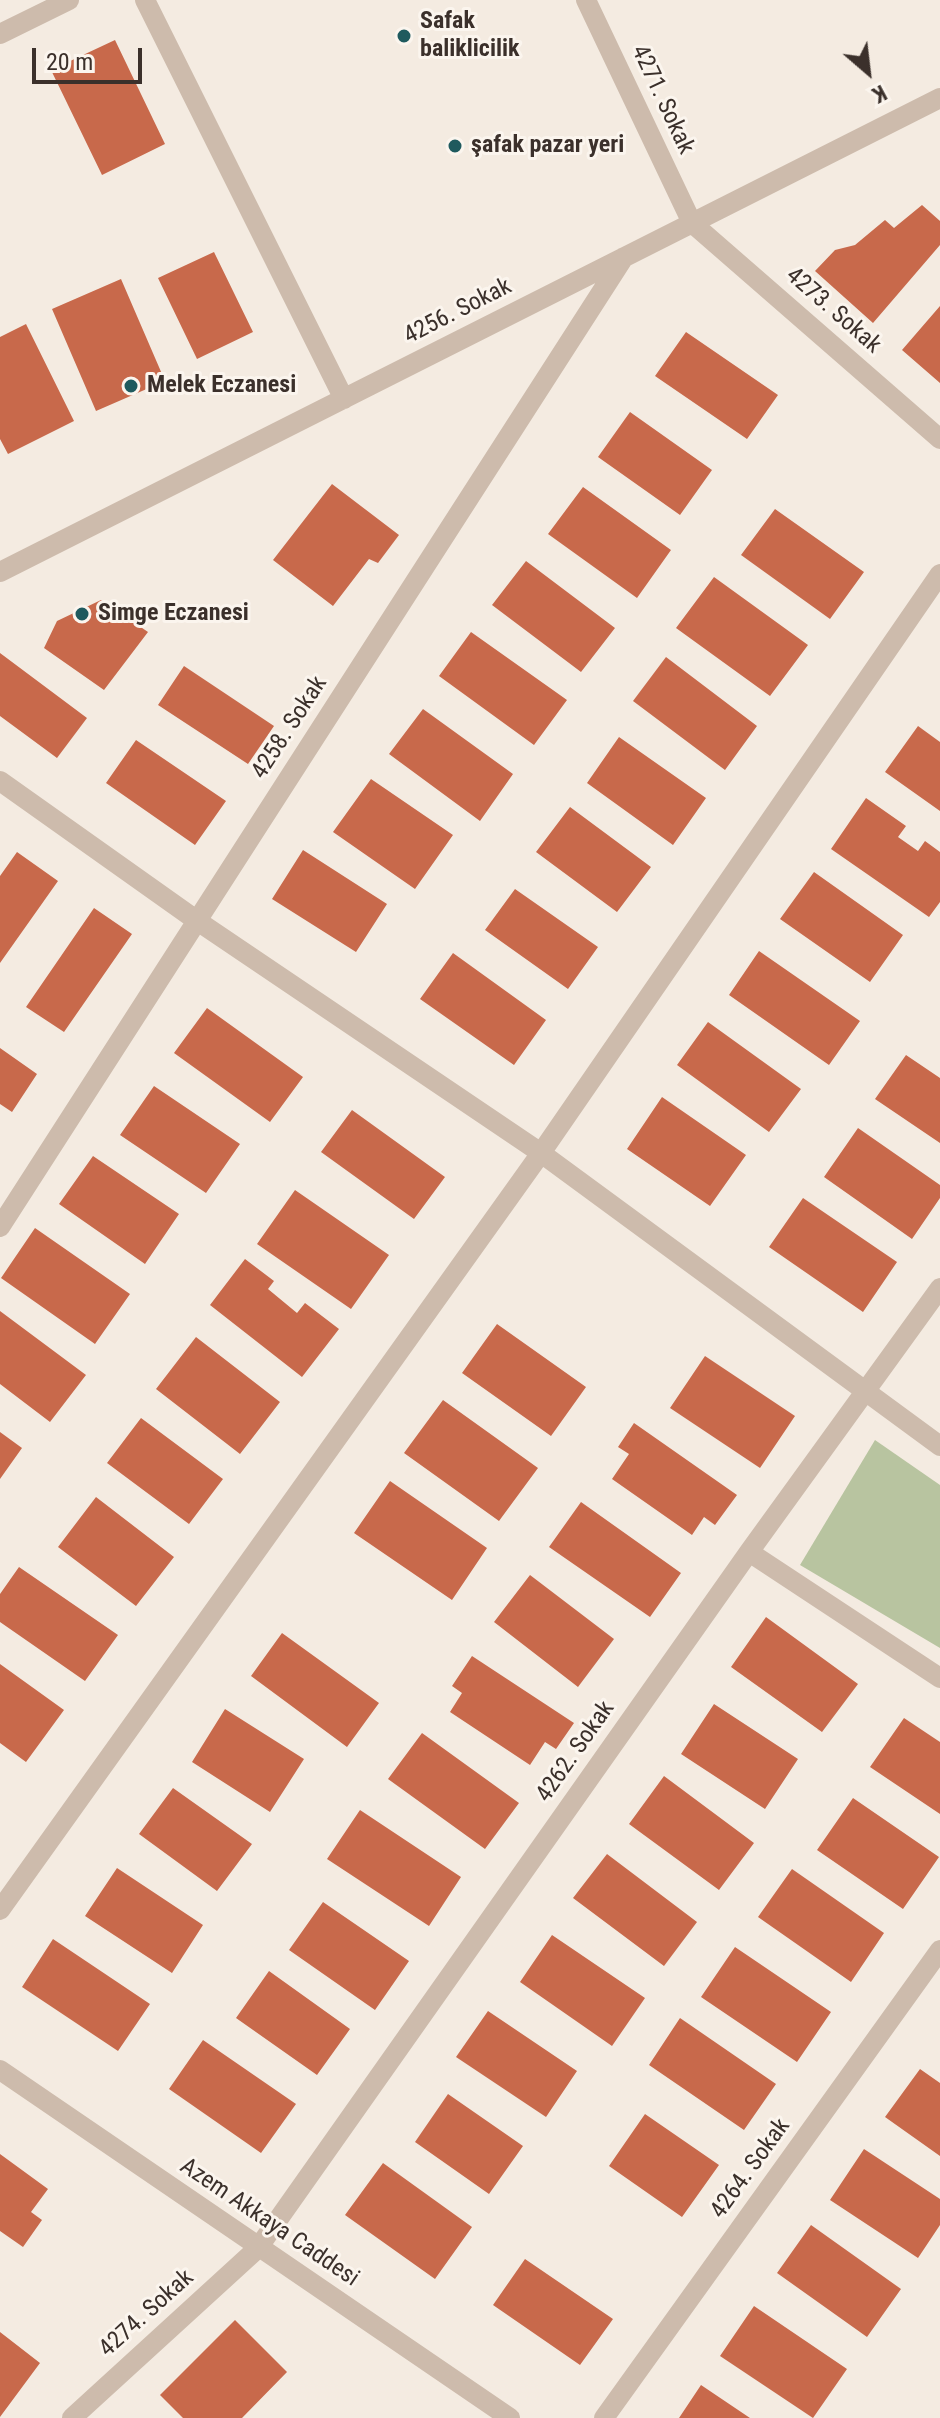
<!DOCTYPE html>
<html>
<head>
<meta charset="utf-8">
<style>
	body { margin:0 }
	#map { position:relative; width:940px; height:2418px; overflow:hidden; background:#f4ebe1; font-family:"Roboto Condensed",sans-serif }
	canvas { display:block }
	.north { position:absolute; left:828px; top:32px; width:80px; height:80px; -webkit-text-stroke:6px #fbf5ee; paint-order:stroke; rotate:152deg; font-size:22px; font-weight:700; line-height:32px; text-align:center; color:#3b302b }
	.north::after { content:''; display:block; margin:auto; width:28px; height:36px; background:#3b302b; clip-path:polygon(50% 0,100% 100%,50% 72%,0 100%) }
	.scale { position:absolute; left:32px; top:48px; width:110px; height:36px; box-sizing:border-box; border:4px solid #3b302b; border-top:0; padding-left:10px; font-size:24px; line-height:28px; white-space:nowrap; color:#3b302b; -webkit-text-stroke:6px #fbf5ee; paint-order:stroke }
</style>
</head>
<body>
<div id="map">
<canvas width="940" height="2418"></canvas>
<div class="north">K</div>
<div class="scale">20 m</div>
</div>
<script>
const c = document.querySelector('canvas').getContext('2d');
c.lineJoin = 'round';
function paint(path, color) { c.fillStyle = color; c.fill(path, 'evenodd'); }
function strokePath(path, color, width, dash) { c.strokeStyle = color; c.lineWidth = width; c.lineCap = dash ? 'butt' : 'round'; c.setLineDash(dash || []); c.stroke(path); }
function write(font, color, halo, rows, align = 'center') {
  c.font = font + ' "Roboto Condensed",sans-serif'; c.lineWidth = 6; c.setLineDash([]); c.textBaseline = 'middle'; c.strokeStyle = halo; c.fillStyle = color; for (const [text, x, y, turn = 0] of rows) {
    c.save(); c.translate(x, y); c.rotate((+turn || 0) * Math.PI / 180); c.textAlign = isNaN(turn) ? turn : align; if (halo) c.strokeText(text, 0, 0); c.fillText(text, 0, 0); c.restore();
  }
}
const green = new Path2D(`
	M875 1440 940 1485V1648L800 1565Z`);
const building = new Path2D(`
	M115 40 165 144 102 175 51 70Z
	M922 205 940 221V245L873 323 815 271 835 250 855 245 885 220 894 228Z
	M214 252 253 332 197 359 158 278Z
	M121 279 165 381 96 411 52 309Z
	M940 306V383L902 350Z
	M26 324 74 421 8 454 0 439V337Z
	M686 332 778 395 747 439 655 376Z
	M630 412 712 470 680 515 598 457Z
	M332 484 399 535 378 563 369 559 333 606 273 560Z
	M583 487 671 550 637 598 548 534Z
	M775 509 864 572 830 619 741 555Z
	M526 561 615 628 581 672 492 605Z
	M714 577 808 645 770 696 676 628Z
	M101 600 148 632 104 690 44 648 57 621Z
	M471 632 567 700 534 745 439 676Z
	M0 653 87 718 57 758 0 716Z
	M666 657 757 726 725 770 633 701Z
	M184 666 274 726 248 764 158 705Z
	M423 709 513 774 480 821 389 754Z
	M918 726 940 742V811L885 772Z
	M619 737 706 798 673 845 587 783Z
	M136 740 226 801 195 845 106 783Z
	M371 779 453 835 415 889 333 832Z
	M866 798 906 826 898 837 918 851 925 841 940 852V902L929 917 831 849Z
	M570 807 651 867 617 912 536 852Z
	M303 850 387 904 356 952 272 899Z
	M17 852 58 881 0 963V876Z
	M814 872 903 935 870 982 780 919Z
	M515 889 598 947 568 989 485 930Z
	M94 908 132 934 64 1032 26 1007Z
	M759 951 860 1021 829 1065 729 995Z
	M453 953 546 1020 514 1065 420 999Z
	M207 1008 303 1077 270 1122 174 1053Z
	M708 1022 801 1089 769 1132 677 1065Z
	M0 1048 37 1074 12 1112 0 1104Z
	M906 1055 940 1078V1143L875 1099Z
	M154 1086 240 1144 206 1193 120 1135Z
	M662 1097 746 1155 710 1206 627 1149Z
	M352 1110 445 1177 414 1219 321 1152Z
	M858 1128 940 1185V1198L912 1239 824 1177Z
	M93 1156 179 1214 145 1264 59 1204Z
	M295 1190 389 1255 351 1309 257 1244Z
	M803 1198 897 1262 863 1312 769 1247Z
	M35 1228 130 1294 95 1344 1 1278Z
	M245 1259 274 1281 268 1289 297 1313 305 1303 339 1329 302 1377 210 1305Z
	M0 1311 86 1375 50 1422 0 1384Z
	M497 1324 586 1387 551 1436 462 1373Z
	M196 1337 280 1402 240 1454 156 1389Z
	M705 1356 795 1416 760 1468 670 1408Z
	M443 1400 538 1468 499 1521 404 1453Z
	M141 1418 223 1479 189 1524 107 1463Z
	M634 1423 737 1495 715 1525 704 1517 692 1535 612 1479 629 1454 618 1447Z
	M0 1432 22 1448 0 1479Z
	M390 1481 487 1548 452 1600 354 1533Z
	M96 1497 174 1557 136 1606 58 1547Z
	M581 1502 681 1573 650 1617 549 1547Z
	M19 1567 118 1635 85 1681 0 1622V1594Z
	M530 1575 614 1639 578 1687 494 1622Z
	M766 1617 858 1684 822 1732 731 1667Z
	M282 1633 379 1703 347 1747 251 1676Z
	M472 1656 574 1723 556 1749 545 1742 530 1765 450 1712 462 1693 452 1686Z
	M0 1664 64 1710 26 1762 0 1743Z
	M714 1704 798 1759 765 1809 681 1754Z
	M225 1709 304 1759 270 1812 192 1762Z
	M904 1718 940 1742V1814L870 1767Z
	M422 1733 519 1803 485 1849 388 1779Z
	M664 1776 754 1843 719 1890 629 1824Z
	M173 1788 252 1844 217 1891 139 1834Z
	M853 1798 939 1857 903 1909 817 1850Z
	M360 1810 461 1877 429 1926 327 1859Z
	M607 1854 697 1922 664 1966 573 1898Z
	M117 1868 203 1925 172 1973 85 1916Z
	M792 1869 884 1933 851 1982 758 1917Z
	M323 1902 409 1961 375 2010 289 1950Z
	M552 1935 645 1998 612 2046 520 1982Z
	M53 1939 150 2004 118 2051 22 1987Z
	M735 1947 831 2012 797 2062 701 1997Z
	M269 1971 350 2029 317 2075 236 2018Z
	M488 2011 577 2071 546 2117 456 2057Z
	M680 2018 776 2084 744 2130 649 2065Z
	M203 2040 296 2104 261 2153 169 2089Z
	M920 2069 940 2083V2156L885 2117Z
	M448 2094 523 2146 489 2194 415 2142Z
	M645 2114 719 2165 682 2217 609 2166Z
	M864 2149 940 2199V2225L918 2258 830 2200Z
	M0 2154 48 2189 31 2212 42 2220 23 2247 0 2231Z
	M383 2163 472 2227 435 2279 345 2215Z
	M811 2225 901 2289 867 2337 777 2273Z
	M525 2259 613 2319 580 2365 493 2305Z
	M754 2306 847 2369 813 2418 720 2356Z
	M235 2320 287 2372 242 2418H183L160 2395Z
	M0 2332 40 2363 0 2417Z
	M701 2385 750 2418H679Z`);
const minor = new Path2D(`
	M145 0 344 399
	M586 0 692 223 940 439
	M0 34 69 0
	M0 572 940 98
	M0 781 196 920 541 1153 940 1446
	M0 1227 624 257
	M749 1552 940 1678
	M0 1910 541 1153 940 574
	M0 2070 510 2418
	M72 2418 258 2248 749 1552 940 1288
	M604 2418 940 1950`);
const markers = [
	[404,36,8,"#1f5a5e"],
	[455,146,8,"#1f5a5e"],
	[131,386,8,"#1f5a5e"],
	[82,614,8,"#1f5a5e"]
];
const poiNames = [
	["Safak",420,22],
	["baliklicilik",420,50],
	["şafak pazar yeri",471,146],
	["Melek Eczanesi",147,386],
	["Simge Eczanesi",98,614]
];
const streetNames = [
	["4271. Sokak",662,100,65],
	["4273. Sokak",833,311,41],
	["4256. Sokak",458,312,-27],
	["4258. Sokak",290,728,-57],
	["4262. Sokak",576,1752,-55],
	["4264. Sokak",751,2169,-54],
	["Azem Akkaya Caddesi",269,2223,34],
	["4274. Sokak",147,2314,-42]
];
paint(green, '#b8c4a0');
paint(building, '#c8694b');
strokePath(minor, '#cdbbac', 20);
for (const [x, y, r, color] of markers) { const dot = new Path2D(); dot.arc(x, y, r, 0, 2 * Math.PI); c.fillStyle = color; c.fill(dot); strokePath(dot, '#fbf5ee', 3); }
write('bold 24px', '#3b302b', '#fbf5ee', poiNames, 'left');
write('24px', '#3b302b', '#fbf5ee', streetNames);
</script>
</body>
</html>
